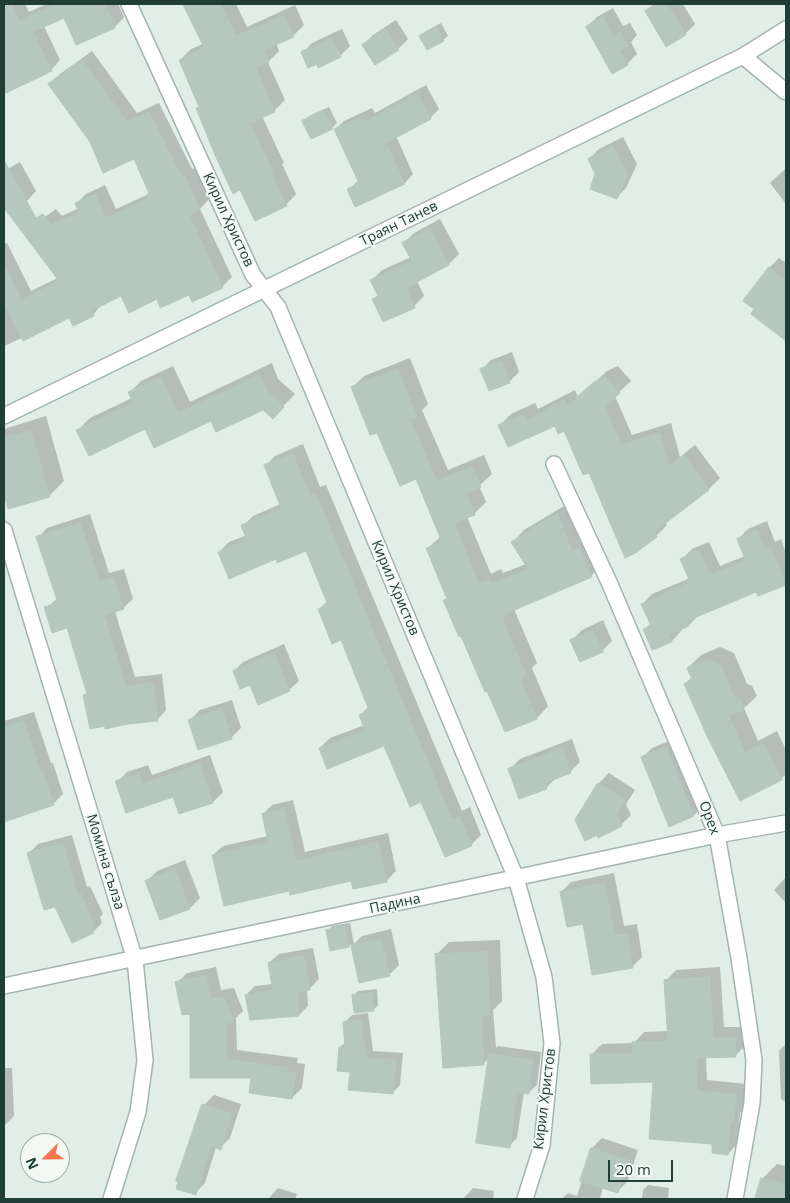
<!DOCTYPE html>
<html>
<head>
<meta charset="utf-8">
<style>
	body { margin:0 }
	#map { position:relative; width:790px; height:1203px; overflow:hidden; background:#e1ede7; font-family:"Open Sans",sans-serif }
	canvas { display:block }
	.frame { position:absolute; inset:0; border:5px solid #203e35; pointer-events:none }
	.north { position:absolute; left:20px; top:1133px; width:50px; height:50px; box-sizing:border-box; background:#f2f9f5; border:1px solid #9eaea8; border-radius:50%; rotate:247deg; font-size:14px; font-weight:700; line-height:20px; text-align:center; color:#203e35 }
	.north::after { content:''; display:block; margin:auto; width:18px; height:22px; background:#fb7550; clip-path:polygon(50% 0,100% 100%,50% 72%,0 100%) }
	.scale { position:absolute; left:608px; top:1160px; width:65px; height:22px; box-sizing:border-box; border:2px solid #203e35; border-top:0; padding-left:6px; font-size:15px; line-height:18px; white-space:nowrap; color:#203e35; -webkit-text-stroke:4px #f2f9f5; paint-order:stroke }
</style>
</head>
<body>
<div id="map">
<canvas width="790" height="1203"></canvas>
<div class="frame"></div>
<div class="north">N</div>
<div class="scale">20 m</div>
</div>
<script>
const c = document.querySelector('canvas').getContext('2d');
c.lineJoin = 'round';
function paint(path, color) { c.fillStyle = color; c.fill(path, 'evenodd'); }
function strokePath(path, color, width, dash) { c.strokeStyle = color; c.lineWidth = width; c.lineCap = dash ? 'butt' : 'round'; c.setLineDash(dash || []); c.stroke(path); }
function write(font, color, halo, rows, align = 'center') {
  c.font = font + ' "Open Sans",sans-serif'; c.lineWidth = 4; c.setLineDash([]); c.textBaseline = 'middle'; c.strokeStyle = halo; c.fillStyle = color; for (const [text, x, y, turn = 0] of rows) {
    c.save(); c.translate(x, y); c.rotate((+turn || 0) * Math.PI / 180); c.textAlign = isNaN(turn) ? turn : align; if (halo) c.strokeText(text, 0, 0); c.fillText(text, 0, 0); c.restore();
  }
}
const shadow = new Path2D(`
	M4 4H25L29 12 47 4H118L124 17 115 27 77 44 65 17 44 26 60 60 51 70 4 93Z
	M184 4H236L247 27 295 5 304 25 293 36 276 43 279 51 268 62 285 100 274 111 262 116 284 163 282 164 296 194 286 205 200 106 180 60 191 49 203 44Z
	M654 4H683L695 24 685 34 646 11Z
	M613 8 623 26 630 23 637 35 631 42 637 54 627 64 587 27 597 17Z
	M396 20 408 39 398 49 363 45 373 35Z
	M441 23 448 36 443 40 421 36 426 31Z
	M342 29 350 46 340 56 317 62 302 53 312 43Z
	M92 51 137 113 159 103 192 169 195 168 209 199 200 209 232 277 222 287 193 301 189 293 157 298 121 295 102 304 93 315 69 317 4 346V244L7 243 31 291 58 278 35 224 56 209 62 216 79 208 76 204 86 194 105 185 116 209 149 194 134 157 91 141 50 84 60 74Z
	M426 85 439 109 430 118 396 136 413 174 405 183 348 190 359 180 335 130 344 121 372 108 375 113Z
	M329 107 337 123 332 128 304 121 309 116Z
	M623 137 637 164 626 188 616 198 597 174 589 159 599 149Z
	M20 162 36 191 27 201 7 209 4 206V171Z
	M786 168V204L770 183Z
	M440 219 459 254 449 264 417 281 424 296 414 306 383 321 374 299 378 295 372 280 382 270 411 257 404 243 414 233Z
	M779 258 786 263V321L776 331 769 268Z
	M512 352 519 372 509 382 481 370 491 360Z
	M410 358 428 404 422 410 448 470 484 455 492 474 479 486 486 502 474 514 467 517 491 574 501 569 503 573 526 564 513 542 524 530 569 503 602 565 591 576 514 609 537 663 532 668 548 706 537 718 505 730 462 634 444 601 448 597 428 548 441 536 417 477 377 431 353 387 364 376Z
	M272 363 278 379 295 394 273 417 263 408 211 420 146 427 78 430 90 418 132 398 129 393 141 381 173 366 190 402Z
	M618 366 631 381 615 396 632 435 671 423 680 457 695 445 720 478 709 489 665 522 667 525 656 536 637 551 565 429 555 425H500L511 414 535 403 538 409 575 390 578 397 607 371Z
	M46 416 64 481 49 496 9 508 4 491V429Z
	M303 444 320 487 326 485 462 811 470 807 481 835 471 845 422 800 385 744 320 748 330 738 365 725 361 715 369 706 342 638 319 609 328 601 307 550 277 558 219 552 229 542 247 535 243 526 253 516 281 504 265 466 275 456Z
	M90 514 109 573 124 569 133 599 123 608 115 611 135 677 162 674 166 710 157 720 106 725 84 695 87 692 67 627 46 608 58 598 38 538 47 528Z
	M767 521 775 542 781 539 786 553V583L757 590 699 615 689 625 680 629 681 631 672 641 653 649 644 629 651 623 643 604 652 594 690 578 682 559 692 549 709 542 720 566 745 556 738 539 748 529Z
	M603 620 612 641 602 651 572 640 582 630Z
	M284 644 299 681 289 690 234 671 243 662Z
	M720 647 734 653 747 684 752 686 757 696 744 708 758 741 777 731 786 750V774L781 779 740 799 685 684 692 677 688 668 701 655Z
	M232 700 241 728 231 738 190 720 200 710Z
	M34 712 51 763H53L63 794 53 804 4 821V777L7 776 4 767V721Z
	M676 738 704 805 694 815 670 825 642 758 652 748Z
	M572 739 580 762 570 772 557 777 546 788 510 769 520 759Z
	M210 755 223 792 213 802 180 813 174 796 117 782 127 772 148 765 152 775Z
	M609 773 635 790 626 804 631 815 621 825 576 820 599 783Z
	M293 800 305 852 388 833 396 871 386 881 352 879 290 890 213 855 223 846 268 836 263 814 272 805Z
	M72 835 87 887 90 886 103 914 100 917 102 923 93 932 72 941 29 853 38 844Z
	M185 860 200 898 190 908 161 919 147 881 157 871Z
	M614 873 624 926 637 924 642 957 632 967 561 892 571 882Z
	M786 877V903L774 890Z
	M350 923 354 944 362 936 391 929 399 965 389 975 360 981 351 944 349 946 328 931 332 926Z
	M500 940 502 1001 493 1010 496 1048 498 1046 541 1052 537 1085 528 1093 524 1092 517 1138 509 1146 489 1058 483 1064 436 955 449 942Z
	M313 948 319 979 310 988 307 989 308 1006 299 1015 246 995 255 986 273 984 269 963 279 954Z
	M216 967 221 990 234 988 243 1011 236 1018 237 1050 298 1058 297 1063 305 1064 302 1088 292 1098 252 1077H191V1012L177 983 187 973Z
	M720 967 724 1027H745L746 1045 735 1056H706L707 1080 746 1084 744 1109 740 1113 738 1143 728 1154 714 1143 655 1081 591 1055 602 1044 634 1043 644 1032 669 1031 666 981 676 970Z
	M377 989 378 1005 374 1009 353 996 358 991Z
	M368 1013 373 1051 403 1053 400 1085 392 1093 351 1071 340 1047 346 1042 344 1023 352 1015Z
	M786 1044V1102L781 1099 779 1051Z
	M4 1068H12L14 1116 4 1126Z
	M214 1095 241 1104 230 1138 220 1148 216 1147 205 1183 195 1193 180 1181 204 1105Z
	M602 1138 638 1150 628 1181 618 1191 603 1187 600 1199H561L568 1193 577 1196 592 1148Z
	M777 1164 786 1166V1199H756L762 1179Z
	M648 1185 669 1188 668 1199H642L643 1190Z
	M278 1188 297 1194 295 1199H268Z
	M473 1188 494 1191 493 1199H463Z`);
const building = new Path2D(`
	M4 4H12L19 21 56 4H105L115 28 76 45 64 18 33 32 52 71 4 94Z
	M183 4H221L236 36 284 15 294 37 264 50 269 62 256 68 275 112 250 123 274 174 272 175 287 206 255 221 240 190 233 194 215 155 196 108 199 107 179 60 204 48Z
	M656 4H667L686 35 666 47 645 11Z
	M603 17 613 36 620 32 628 46 620 51 628 65 612 74 586 27Z
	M436 27 444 41 427 50 419 36Z
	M386 29 399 50 375 65 362 45Z
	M332 38 341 57 318 68 317 64 308 68 301 52Z
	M82 60 127 122 149 112 182 178 185 176 200 210 189 215 223 288 192 302 189 295 160 308 157 299 129 313 121 296 91 311 94 316 73 326 69 318 23 341 4 304V264L21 300 59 281 4 208V160L36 218 43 214 51 225 79 212 75 203 95 194 106 218 149 198 147 194 149 193 134 159 103 173 90 142 48 84Z
	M417 93 431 119 386 143 405 184 355 207 347 189 359 183 334 129 363 116 366 121Z
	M324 110 333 129 311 139 302 121Z
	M613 146 628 174 617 199 590 189 595 174 588 159Z
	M430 228 449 265 406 288 415 308 383 322 372 299 378 296 370 280 412 261 402 243Z
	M769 267 786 281V341L751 314 754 309 743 301Z
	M502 361 510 383 489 391 480 369Z
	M398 369 417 416 410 419 437 481 472 466 481 487 466 493 475 515 454 523 479 584 489 580 491 584 528 569 511 542 557 513 572 551 580 548 592 577 505 614 506 616 502 618 526 675 520 678 537 719 505 732 487 691 485 692 461 636 459 637 443 600 447 599 426 548 442 542 416 479 400 486 377 433 370 435 351 387Z
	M260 374 267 391 284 407 273 419 263 410 216 432 211 421 154 448 145 429 89 456 76 430 133 403 128 392 161 377 178 413Z
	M606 377 620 393 605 407 621 445 660 433 669 467 684 455 709 490 654 532 657 537 637 552 625 558 589 473 583 475 564 431 558 434 555 426 508 447 498 425 524 414 527 420 564 400 567 406 594 382Z
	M31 431 50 497 8 509 4 495V438Z
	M293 454 310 496 316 494 452 820 460 817 472 846 445 857 421 802 410 807 384 746 327 769 319 748 365 730 359 715 369 710 341 640 332 644 318 609 328 605 306 551 277 563 276 559 229 579 218 552 247 540 241 525 281 508 264 465Z
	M80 523 100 582 114 578 124 609 104 615 126 686 153 683 158 721 128 724 105 729V726L90 729 83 695 87 694 67 628 52 633 44 607 58 603 36 537Z
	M757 530 765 550 771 548 786 585 758 596 756 592 687 621 689 626 669 635 672 642 652 650 643 629 651 626 641 604 690 582 680 559 699 550 710 575 744 561 745 559 737 539Z
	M593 630 603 652 580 662 570 640Z
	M274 653 290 691 258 705 250 685 240 689 233 671Z
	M707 660 721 666 734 696 740 698 744 710 729 716 745 753 764 743 782 780 740 801 707 736 684 684 692 680 687 668Z
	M222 709 232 739 198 750 188 720Z
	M24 721 41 773 43 772 54 805 4 822V727Z
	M666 747 694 816 669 827 641 757Z
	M562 748 571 773 545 783 547 789 519 799 508 769Z
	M200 764 213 803 179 814 173 797 126 813 115 781 139 774 142 784Z
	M598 783 626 800 616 815 622 826 598 838 597 835 585 841 575 820Z
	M284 809 296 861 378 842 387 882 353 889 351 881 290 895 289 891 224 906 212 855 268 842 262 814Z
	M63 843 78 895 81 894 94 924 91 926 94 933 72 943 55 907 44 910 27 853Z
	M175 869 190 909 160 920 145 881Z
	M604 883 615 935 627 934 633 968 592 975 583 924 567 927 560 892Z
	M345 927 349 947 330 951 326 930Z
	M381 939 390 976 359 983 351 946Z
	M487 952 490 1015 481 1016 484 1065 443 1068 435 954Z
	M304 956 310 990 297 992 299 1016 250 1020 245 995 273 991 268 963Z
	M206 976 211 999 224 997 234 1022 227 1023V1059L288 1068V1072L296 1073 292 1099 249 1093 251 1078H190V1014L182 1015 175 982Z
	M710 977 713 1038 735 1037 736 1057 696 1058 697 1091 736 1094 734 1121H730L728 1155 712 1153V1144L649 1139 653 1082 591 1084 590 1054 633 1053 632 1042 668 1041 664 980Z
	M372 993 374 1011 354 1013 352 995Z
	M361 1020 366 1058 396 1060 393 1094 348 1090 350 1072 337 1071 339 1047H345L343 1022Z
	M489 1054 533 1060 529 1094 517 1093 510 1148 476 1143Z
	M202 1104 232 1114 221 1150 211 1146 196 1195 176 1189 178 1182 176 1181Z
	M591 1148 628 1160 618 1193 580 1181Z
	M761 1178 786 1185V1199H755Z`);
const minor = new Path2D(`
	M129 4 253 275 278 307 516 878 544 977 552 1043 542 1145 525 1199
	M743 56 786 92
	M4 416 743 56 786 29
	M554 464 609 582 717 835 739 958 754 1060 752 1103 735 1199
	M4 530 135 960 145 1060 138 1112 111 1199
	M4 986 717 835 786 823`);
const streetNames = [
	["Кирил Христов",228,220,65],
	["Траян Танев",399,224,-26],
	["Кирил Христов",395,588,67],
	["Орех",709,818,69],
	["Момина сълза",105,862,73],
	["Падина",395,904,-12],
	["Кирил Христов",545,1099,-83]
];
paint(shadow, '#0003');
paint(building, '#b6c7c0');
strokePath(building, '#b3c7be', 1);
strokePath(minor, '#a3b5ae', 18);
strokePath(minor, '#fff', 15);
write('14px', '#203e35', '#f2f9f5', streetNames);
</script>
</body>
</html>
